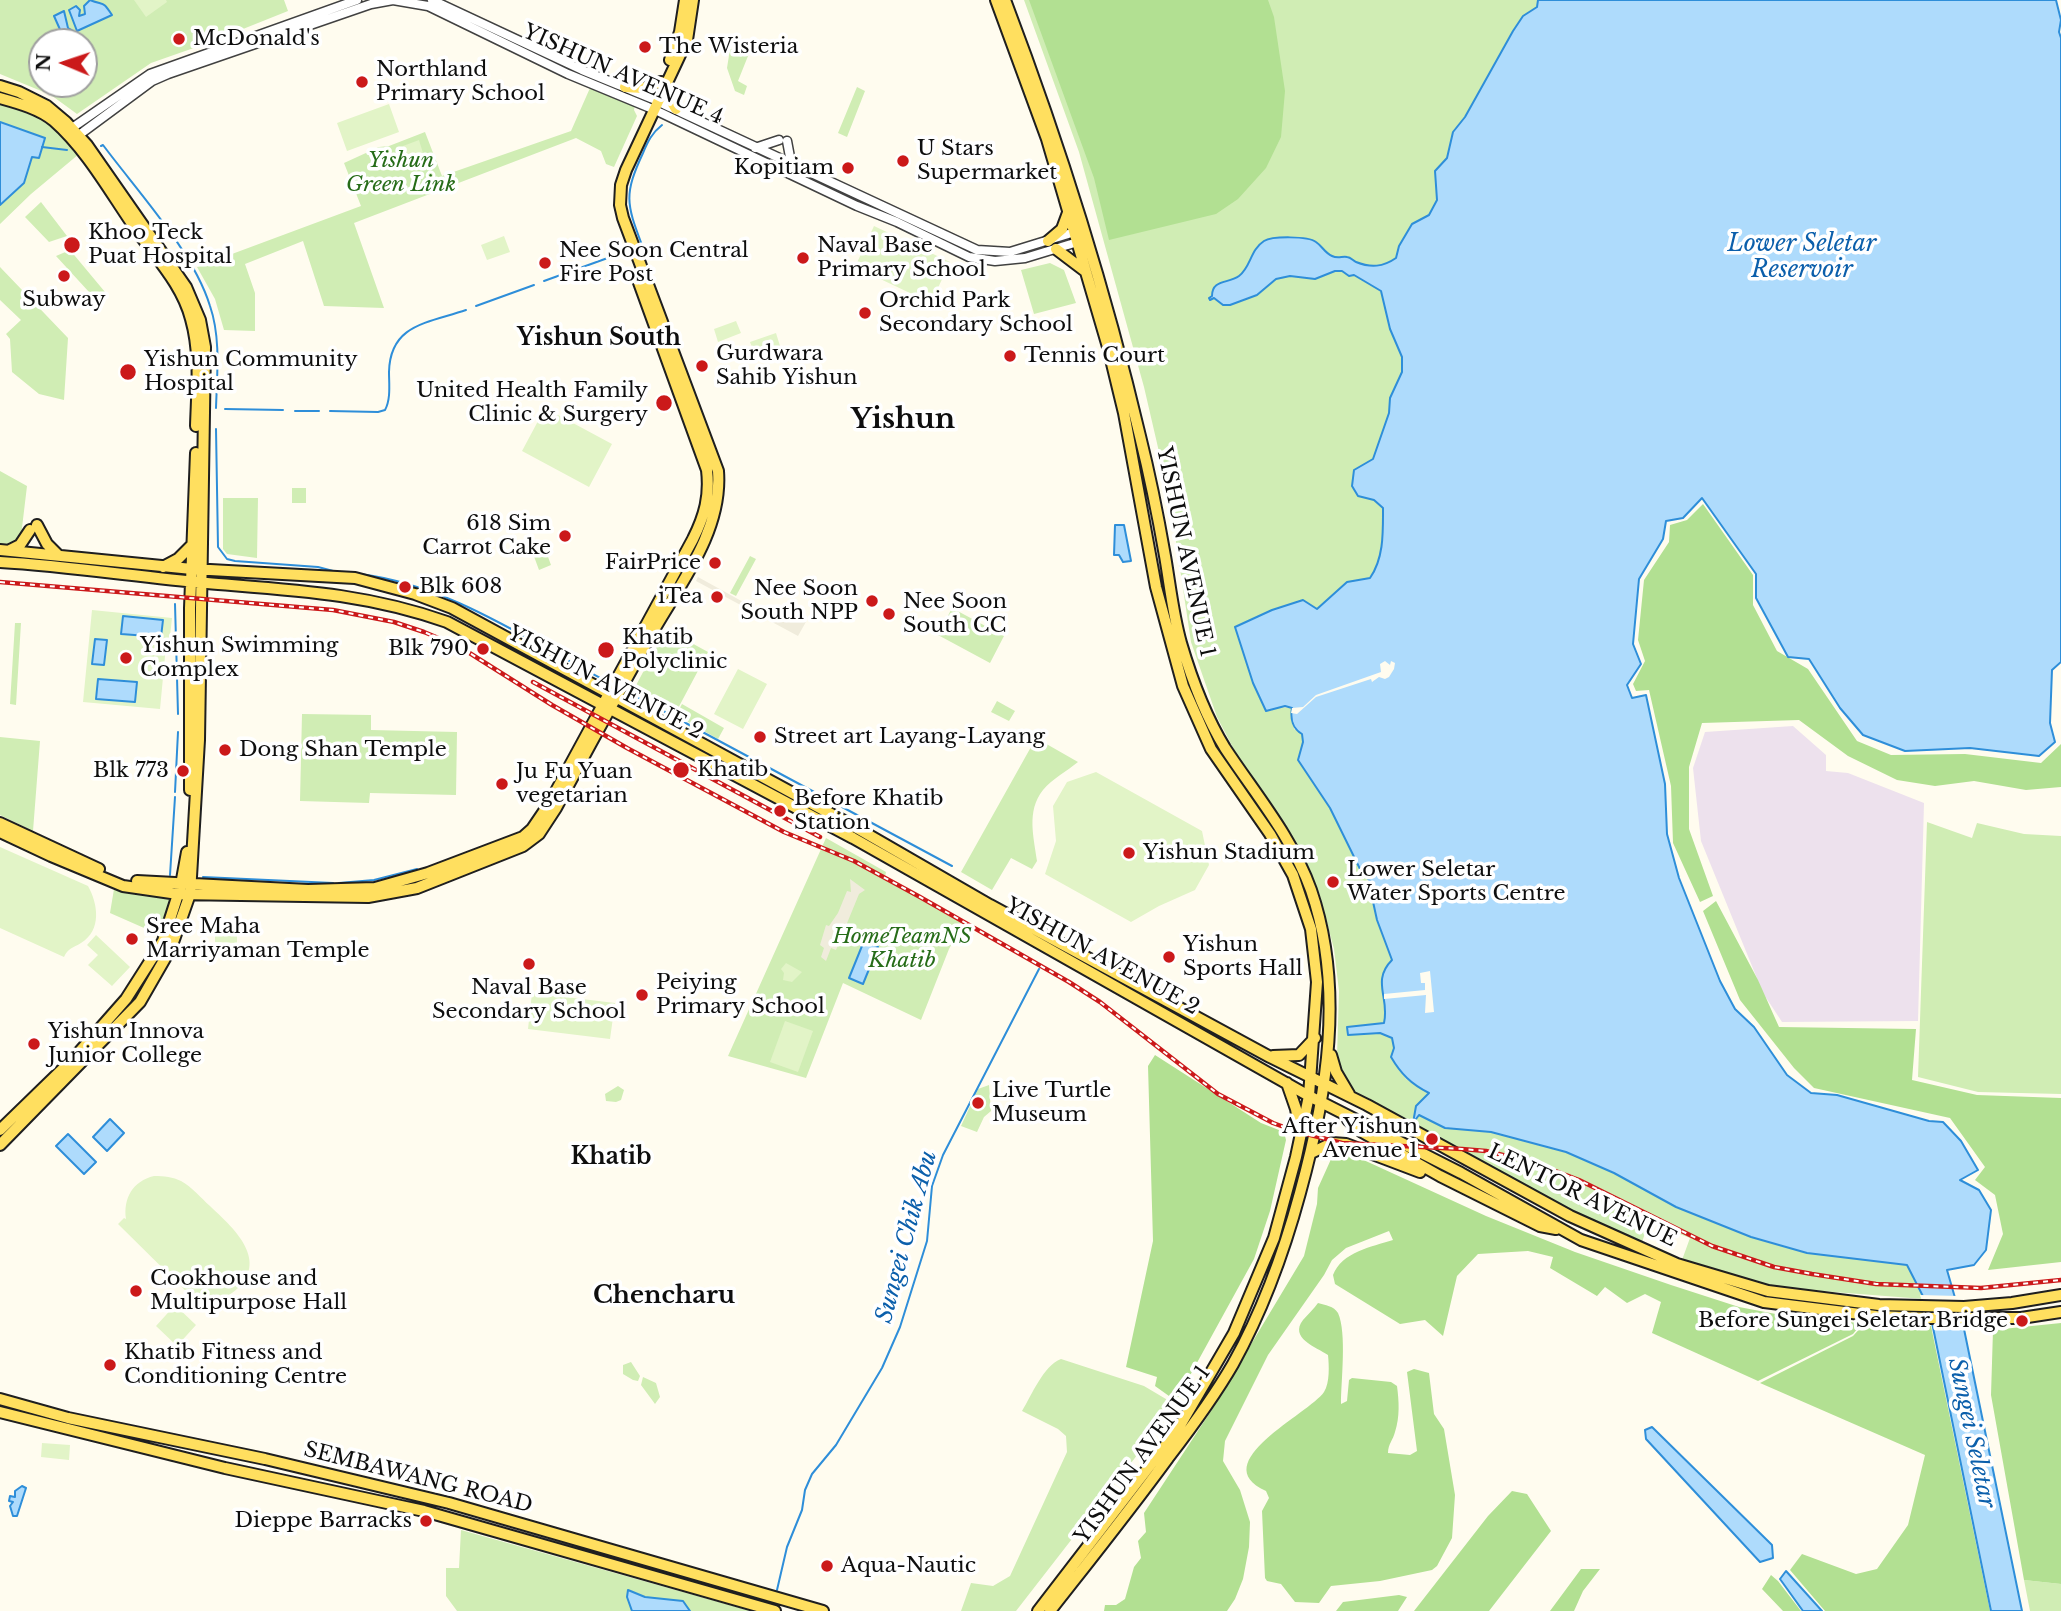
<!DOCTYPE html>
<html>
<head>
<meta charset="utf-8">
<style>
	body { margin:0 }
	#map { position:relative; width:2061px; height:1611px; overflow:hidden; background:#fffcef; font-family:"Libre Baskerville",serif }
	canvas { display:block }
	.north { position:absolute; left:28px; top:28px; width:70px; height:70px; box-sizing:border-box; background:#fff; border:2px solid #9f9f9f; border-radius:50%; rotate:272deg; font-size:19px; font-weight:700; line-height:28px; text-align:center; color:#0e0e0e }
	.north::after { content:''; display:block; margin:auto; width:24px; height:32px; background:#cb191a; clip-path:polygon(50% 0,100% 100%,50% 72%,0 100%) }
</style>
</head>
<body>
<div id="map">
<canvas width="2061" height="1611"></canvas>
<div class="north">N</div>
</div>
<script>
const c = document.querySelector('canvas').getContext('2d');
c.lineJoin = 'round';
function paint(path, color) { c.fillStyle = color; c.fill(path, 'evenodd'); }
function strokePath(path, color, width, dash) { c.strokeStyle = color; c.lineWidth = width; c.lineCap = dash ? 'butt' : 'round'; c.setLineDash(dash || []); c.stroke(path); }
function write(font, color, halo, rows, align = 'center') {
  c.font = font + ' "Libre Baskerville",serif'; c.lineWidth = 7; c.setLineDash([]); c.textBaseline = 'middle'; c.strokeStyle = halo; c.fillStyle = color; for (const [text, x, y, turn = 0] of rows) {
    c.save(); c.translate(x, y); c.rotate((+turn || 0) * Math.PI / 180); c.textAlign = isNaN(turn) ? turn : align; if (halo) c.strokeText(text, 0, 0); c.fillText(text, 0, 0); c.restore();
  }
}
const industrial = new Path2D(`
	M1793 726 1826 755V771L1848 773 1924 803 1918 1021 1782 1022 1763 993 1701 841 1693 768 1705 732Z`);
const green = new Path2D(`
	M0 0H284L288 11 208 43 151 63 77 114 51 95 0 74ZM42 42H84V84H42Z
	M1024 0H1538L1537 7 1523 16 1465 117 1453 132 1447 158 1435 171 1437 200 1429 215 1412 224 1399 246 1397 258 1390 329 1402 357V372L1390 398 1389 413 1373 459 1354 470 1352 486 1358 496 1374 500 1383 508C1383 532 1384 558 1370 578L1347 582 1317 609 1270 711 1278 707 1292 708 1294 729 1302 734 1303 742 1298 760 1330 808 1361 871 1374 885 1370 888 1377 920 1392 960 1384 994 1387 1036 1392 1038 1394 1048 1391 1057 1406 1079 1429 1093 1417 1109 1413 1122 1419 1115 1445 1128 1491 1132 1566 1152 1614 1173 1676 1207 1751 1237 1807 1253 1907 1265 1924 1299 1769 1287 1682 1260 1690 1238 1649 1222 1642 1242 1571 1211 1333 1086 1337 1056 1339 991 1334 949 1319 893 1300 855 1240 761 1217 717 1191 642 1169 495 1144 387 1079 152Z
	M730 49 750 51 738 81 747 86 744 95 735 91 727 68Z
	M857 87 865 91 847 137 838 133Z
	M590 88 635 104 634 110 637 116 614 167 606 164 601 151 576 138 354 223 384 308 324 306 303 241 245 264 255 293V331L224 330 215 299 197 267 361 206 344 163 379 147 389 146 425 132 442 176 571 131Z
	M0 101C42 114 51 120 79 154L31 194 0 224Z
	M41 202 67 236 49 242 25 217Z
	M70 250 105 292H89L56 256Z
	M1050 263 1064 270 1076 303 1034 314 1021 270Z
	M0 267 68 338 64 400 39 394 12 372 10 339 6 334 21 320 0 300Z
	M0 471 27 486 21 536 9 547 0 546Z
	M292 488H306V503H292Z
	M223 498H258L257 558 227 554 223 549Z
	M544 546 551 565 539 570 532 551Z
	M750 556 756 559 736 596 730 593Z
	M952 608 1004 636 990 663 938 635Z
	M15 623H21L16 705 10 704Z
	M666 629 708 652 675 714 633 691Z
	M997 701 1015 711 1009 721 991 712Z
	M682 704 724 728 718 739 676 715Z
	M302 714 371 715V730L457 732 456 795 370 793 369 803 300 801Z
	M0 737 40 741 33 831 0 815Z
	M1036 738 1078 762C1067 771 1052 779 1043 790 1026 811 1034 838 1037 861L1032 869 1011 858 992 890 961 872Z
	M1927 822 1972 838 1977 823 2024 834 2061 836V1094L1978 1092 1918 1077Z
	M826 838 886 872 885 877 964 922 949 949 921 1020 843 983 806 1078 728 1056Z
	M114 889 174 897 160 935 110 913Z
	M989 1085 991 1111 984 1117 977 1132 961 1126 978 1089Z
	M618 1086 624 1090 621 1100 616 1102 606 1101 605 1094Z
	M1061 1359 1144 1386 1176 1405 1016 1611H961L971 1583 993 1586 1010 1576 1067 1452 1066 1436 1058 1429 1022 1411C1032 1395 1043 1366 1061 1359Z
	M631 1362 640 1376 638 1381 633 1380 623 1374V1365Z
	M643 1377 656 1383 660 1397 655 1404 641 1385Z
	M461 1530 751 1611H457L446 1596V1568H459Z
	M2024 1580 2061 1584V1611H2030Z`);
const forest = new Path2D(`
	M1029 0H1268L1274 17 1285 91 1281 137 1266 168 1238 199 1216 214 1109 240 1094 178Z
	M1703 504 1753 575V605L1777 651 1808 669 1857 741 1891 755 1965 754 2041 763 2061 744V787L2026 790 1974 781 1935 786 1897 780 1848 756 1799 720 1702 723 1689 767V829L1713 896 1700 902 1673 843 1671 786 1649 690 1636 691 1633 684 1645 661 1638 640 1644 580 1669 542 1670 525 1687 520Z
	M1716 901 1758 980 1779 1027 1916 1029 1912 1080 1977 1095 2061 1098V1262L1988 1270 2003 1234 1995 1195 1975 1180 1985 1167 1950 1118 1814 1088 1794 1068 1740 1000 1703 911Z
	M1155 1055 1261 1123 1284 1132 1286 1140 1270 1211 1254 1259 1176 1401 1155 1386 1157 1377 1126 1367 1153 1241 1148 1066Z
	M1343 1154 1357 1157 1486 1216 1575 1252 1671 1285 1739 1307 1802 1319 1862 1323 1853 1334 1758 1381 1652 1333 1661 1302 1645 1294 1627 1303 1605 1287 1597 1296 1550 1268 1553 1257 1528 1251 1478 1254 1457 1276 1443 1336 1425 1320 1400 1324 1335 1284 1333 1275C1342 1252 1371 1247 1393 1240L1389 1231 1346 1248 1332 1260 1324 1275 1268 1355 1225 1441 1223 1461 1240 1490 1250 1522 1249 1547 1243 1579 1235 1599 1227 1611H1104L1105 1605H1116L1125 1599 1134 1567 1141 1558 1138 1541 1146 1532 1144 1513 1211 1411 1304 1256 1317 1204 1318 1188 1332 1157Z
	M1318 1303C1325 1305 1334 1306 1338 1313 1347 1333 1341 1381 1341 1404L1347 1401 1349 1380 1352 1378 1391 1382 1397 1386C1399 1401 1400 1417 1395 1432 1393 1440 1388 1444 1388 1453L1410 1455 1417 1451 1407 1372 1414 1369 1429 1373 1434 1414 1444 1429 1455 1495 1452 1538 1437 1566 1432 1570 1380 1581 1331 1586 1319 1603 1295 1602 1281 1584 1267 1581 1265 1578 1262 1511 1269 1498 1266 1491C1204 1463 1309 1414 1324 1392 1330 1383 1329 1365 1328 1355 1316 1347 1289 1338 1303 1320 1308 1314 1314 1309 1318 1303Z
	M2061 1323V1584L2024 1580 1991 1395 1993 1330Z
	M1864 1324 1931 1326 1990 1611H1825L1790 1570 1802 1554 1856 1574 1877 1569 1908 1525 1925 1455 1760 1383 1853 1336Z
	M1512 1491 1527 1494 1551 1531 1489 1611H1414L1488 1516Z
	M1581 1569H1600L1583 1591 1574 1611H1550Z
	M1771 1575 1778 1581 1801 1611H1783L1762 1589Z
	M1399 1595 1407 1597 1398 1611H1336L1343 1602Z`);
const pitch = new Path2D(`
	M134 0H166L167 2 146 17Z
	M389 104 399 132 347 151 337 123Z
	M419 140 426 163 410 169 403 146Z
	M874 226 950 262 931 303 855 267Z
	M504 236 510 252 487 260 481 245Z
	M736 321 741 333 718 342 714 329Z
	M776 333 780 346 755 355 750 342Z
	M545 408 612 444 589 487 522 451Z
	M92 610 172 618 169 646H166L160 709 83 702Z
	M738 669 767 684 743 729 714 714Z
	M1096 772 1202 831 1209 865 1195 890 1159 906 1131 922 1045 874 1056 841 1053 806 1067 782Z
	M0 847 88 886C98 904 102 930 81 943 73 948 68 948 64 957L0 928Z
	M215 930 237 931V943L215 942Z
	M96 935 130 967 112 986 88 965 98 955 87 945Z
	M786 963 802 972 792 982 783 980 784 973 781 969Z
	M532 993 615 1003 610 1039 528 1029Z
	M785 1021 813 1031 798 1072 770 1062Z
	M154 1176C164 1176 173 1177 181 1181 192 1187 201 1198 210 1206 231 1226 269 1258 238 1288 230 1296 220 1300 208 1299L209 1301 203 1308 118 1224 124 1218 126 1219C123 1198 133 1181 154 1176Z
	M175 1305 196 1325 177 1346 156 1326Z
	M42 1443 70 1445 69 1460 41 1457Z`);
const plaza = new Path2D(`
	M698 577 774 619 782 606 807 620 798 636 696 581Z
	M850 879 865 890 859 894 836 950 831 948 826 961 821 957 824 948 820 945 826 925 829 926 838 913 847 891 851 892Z`);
const water = new Path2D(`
	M90 0C105 6 102 0 112 15L77 31 69 10 76 6 80 10 79 16 85 14 84 6Z
	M1538 0H2056L2061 20 2059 32 2061 38V662L2052 670 2050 723 2055 742 2039 756 1970 748 1905 751 1863 735 1840 708 1809 659 1788 657 1756 598V574L1702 498 1683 518 1666 521 1663 539 1639 579 1633 644 1641 664 1627 685 1632 698 1646 695 1665 784 1667 834 1679 878 1720 981 1735 1009 1754 1027 1787 1075 1811 1093 1837 1095 1929 1121 1943 1122 1961 1141 1978 1170 1960 1180 1979 1190 1991 1210 1986 1250 1974 1265 1947 1270 1964 1329 2022 1611H1991L1929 1308 1907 1265 1807 1253 1751 1237 1676 1207 1614 1173 1566 1152 1491 1132 1445 1128 1419 1115 1413 1123 1416 1106 1429 1093C1411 1084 1401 1074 1391 1057L1394 1048 1392 1038 1380 1033 1348 1035 1347 1027 1384 1023C1390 998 1371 981 1392 960L1377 920 1370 888 1374 885 1361 871 1330 808 1298 760 1303 742 1302 734C1293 729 1290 719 1292 708L1285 706 1266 711 1253 683 1235 627 1272 610 1303 600 1317 609 1347 582 1370 578C1384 558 1383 532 1383 508L1374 500 1358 496 1352 486 1354 470 1373 459 1389 413 1390 398 1402 372V357L1390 329 1381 291 1354 275 1349 276 1342 271H1335L1315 279 1290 276 1276 279 1257 295 1230 305H1223L1214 298 1210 300 1209 298 1212 296C1212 279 1228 284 1239 276 1251 267 1250 250 1264 241 1272 236 1308 236 1316 242 1322 246 1325 253 1332 256 1338 259 1342 256 1347 257 1351 257 1353 261 1356 262 1371 268 1383 267 1396 258L1399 246 1412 224 1429 215 1437 200 1435 171 1447 158 1453 132 1465 117 1513 31 1523 16 1537 7Z
	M64 11 68 28 73 31 71 34H62L54 16Z
	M0 122 45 138 39 158 32 157 24 183 0 205Z
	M1115 525H1124L1131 561 1123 562 1119 555H1114Z
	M123 616 163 620 161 637 121 634Z
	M95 639 107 640 104 665 92 664Z
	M98 679 137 682 135 702 96 699Z
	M864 941 878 947 863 984 849 978Z
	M110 1119 124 1133 107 1151 93 1137Z
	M68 1134 96 1162 84 1174 56 1146Z
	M1652 1427 1772 1545 1773 1558 1760 1562 1646 1439 1645 1430Z
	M22 1486 26 1488 17 1516H13L10 1506 13 1502 9 1501 10 1496 15 1497V1491Z
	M1786 1571 1822 1611H1803L1780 1579Z
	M628 1590 645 1597 683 1601 690 1611H632L627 1597Z`);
const pier = new Path2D(`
	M1385 661 1390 665 1391 661 1395 663 1394 669 1389 677 1385 679 1379 677 1372 682 1371 679 1316 697 1297 714 1291 713 1292 708 1303 707 1316 695 1381 672 1380 664Z
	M1430 971 1434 1012 1425 1013 1426 995 1384 999V994L1425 990V983H1421L1420 973Z
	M1920 1295 1958 1296 1964 1324H1930Z`);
const stream = new Path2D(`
	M101 146 103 145C138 192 193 251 210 306 221 338 217 375 216 408
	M42 147 67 150
	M640 246 642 245C626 203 624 194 643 153 648 141 652 133 662 125
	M544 281 616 255
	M476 306 534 285
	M225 409 283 410
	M295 411H319
	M330 411 378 412 385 410C391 399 389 384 389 372 390 324 428 323 466 310
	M216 429 218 547 227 559 235 561 318 567 337 572
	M360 574C449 585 526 639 604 680
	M175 604 178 714
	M628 692 952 866
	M175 792 178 732
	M170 875 175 797
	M203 877 333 883
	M339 883 374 880 417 869
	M777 1590 787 1547 802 1510 805 1490 812 1474 836 1445 882 1368 900 1327 927 1241 932 1186 943 1155 1039 969`);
const minor = new Path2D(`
	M432 0 582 70 653 99
	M659 102 977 250 1010 252 1078 231
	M72 128 150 74 357 0
	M79 135 152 81 168 74 371 4 393 0 428 6 568 74 655 110 857 206 897 222 969 257 995 261 1025 258 1081 241
	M787 141 790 157 794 165
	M755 148 779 140`);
const major = new Path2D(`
	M996 0 1047 139 1108 347 1124 413 1156 587 1183 686 1211 749 1270 834 1293 875 1311 929 1317 982 1309 1096 1296 1157 1274 1238 1234 1333 1178 1429 1038 1611
	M1005 0C1059 142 1105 288 1140 436 1150 476 1158 516 1165 556 1170 585 1173 615 1181 643 1191 677 1206 717 1225 748 1256 795 1292 837 1311 890 1345 989 1327 1095 1300 1193 1284 1252 1263 1310 1233 1364 1214 1397 1191 1428 1168 1458 1130 1510 1090 1560 1050 1611
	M670 60 680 32 685 0
	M667 83 670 99 676 109
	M0 86 19 92 47 106 66 122 87 145 186 287 200 320 205 347 199 740 190 894 171 948 140 1002 0 1145
	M625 87 643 88 661 82
	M0 98C18 103 40 109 54 121 87 150 110 192 135 228 155 257 182 284 191 319 201 354 197 391 196 426
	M1048 241 1062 229 1069 210
	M1056 249 1085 271
	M37 525 47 544 59 556
	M0 550 192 569 355 578 415 594 452 608 855 827 990 905 1270 1057 1367 1105 1570 1216 1677 1264 1768 1291 1879 1305 1964 1307 2012 1303 2061 1295
	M10 550 20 545 30 530
	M0 562C69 566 138 577 207 583 292 590 365 593 447 622L853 838 1309 1096 1461 1173 1581 1240 1764 1302 1876 1316 1928 1318H2021L2061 1312
	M163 567 178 559 194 543
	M190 790V608L196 453
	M0 823 99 869
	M0 832 51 856 123 886 178 894 368 897 417 888 523 846 539 834 556 808C586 752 616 697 647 642 675 590 723 534 718 471L623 218 620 205 621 185 626 170 687 40 693 0
	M137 881 308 890 375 888 428 873 523 837 532 829 549 804 693 539C705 515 710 496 707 470L637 277
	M1331 1055 1336 1072 1349 1094
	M1273 1056 1299 1055 1315 1038
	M1287 1083 1296 1109 1300 1131
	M1348 1120 1362 1132 1440 1176 1540 1226 1556 1229
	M0 1130 74 1058 126 999 163 941 181 885 187 852
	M1311 1153 1332 1143 1346 1144 1420 1172
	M0 1399 68 1418 265 1459 449 1503 823 1611
	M0 1412 225 1468 424 1511 775 1611`);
const rail = new Path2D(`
	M0 582 333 610 394 622 424 632 460 647 552 705 627 748 784 832 854 861 920 897 1069 982 1100 1002 1218 1094 1273 1123 1295 1131 1342 1143 1462 1149 1486 1151 1532 1162 1579 1180 1712 1246 1774 1267 1812 1274 1876 1284 1981 1288 2061 1280
	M533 682 820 837`);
const markers = [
	[179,39,7,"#cb191a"],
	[645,47,7,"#cb191a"],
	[362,82,7,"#cb191a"],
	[903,161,7,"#cb191a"],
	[848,168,7,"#cb191a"],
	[72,245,9,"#cb191a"],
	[803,258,7,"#cb191a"],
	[545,263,7,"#cb191a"],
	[64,276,7,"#cb191a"],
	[865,313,7,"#cb191a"],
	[1010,356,7,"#cb191a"],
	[702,366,7,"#cb191a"],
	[128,372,9,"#cb191a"],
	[664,403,9,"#cb191a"],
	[565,536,7,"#cb191a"],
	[715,563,7,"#cb191a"],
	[405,587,7,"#cb191a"],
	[717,597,7,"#cb191a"],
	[872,601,7,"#cb191a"],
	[889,614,7,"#cb191a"],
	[483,649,7,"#cb191a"],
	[606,650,9,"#cb191a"],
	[126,658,7,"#cb191a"],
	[760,737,7,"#cb191a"],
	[225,750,7,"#cb191a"],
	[681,770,9,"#cb191a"],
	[183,771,7,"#cb191a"],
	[502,784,7,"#cb191a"],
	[780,811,7,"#cb191a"],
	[1129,853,7,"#cb191a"],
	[1333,882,7,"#cb191a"],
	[132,939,7,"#cb191a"],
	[1169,957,7,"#cb191a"],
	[529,964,7,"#cb191a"],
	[642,995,7,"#cb191a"],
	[34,1044,7,"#cb191a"],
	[978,1103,7,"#cb191a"],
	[1432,1139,7,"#cb191a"],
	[136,1291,7,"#cb191a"],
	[2022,1321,7,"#cb191a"],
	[110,1365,7,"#cb191a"],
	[426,1521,7,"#cb191a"],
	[827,1566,7,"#cb191a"]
];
const poiNames = [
	["McDonald's",193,39],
	["The Wisteria",659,47],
	["Northland",376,70],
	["Primary School",376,94],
	["U Stars",917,149],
	["Supermarket",917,173],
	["Kopitiam",834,168,"right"],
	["Khoo Teck",88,233],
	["Puat Hospital",88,257],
	["Naval Base",817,246],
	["Primary School",817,270],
	["Nee Soon Central",559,251],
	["Fire Post",559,275],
	["Subway",64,300,"center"],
	["Orchid Park",879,301],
	["Secondary School",879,325],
	["Gurdwara",716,354],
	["Sahib Yishun",716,378],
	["Tennis Court",1024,356],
	["Yishun Community",144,360],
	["Hospital",144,384],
	["United Health Family",648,391,"right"],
	["Clinic & Surgery",648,415,"right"],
	["618 Sim",551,524,"right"],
	["Carrot Cake",551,548,"right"],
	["FairPrice",701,563,"right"],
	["Blk 608",419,587],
	["Nee Soon",858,589,"right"],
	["South NPP",858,613,"right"],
	["iTea",703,597,"right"],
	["Nee Soon",903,602],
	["South CC",903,626],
	["Khatib",622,638],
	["Polyclinic",622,662],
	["Yishun Swimming",140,646],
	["Complex",140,670],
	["Blk 790",469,649,"right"],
	["Street art Layang-Layang",774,737],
	["Dong Shan Temple",239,750],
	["Khatib",697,770],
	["Blk 773",169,771,"right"],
	["Ju Fu Yuan",516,772],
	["vegetarian",516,796],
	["Before Khatib",794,799],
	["Station",794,823],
	["Yishun Stadium",1143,853],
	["Lower Seletar",1347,870],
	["Water Sports Centre",1347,894],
	["Sree Maha",146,927],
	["Marriyaman Temple",146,951],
	["Yishun",1183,945],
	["Sports Hall",1183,969],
	["Peiying",656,983],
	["Primary School",656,1007],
	["Naval Base",529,988,"center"],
	["Secondary School",529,1012,"center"],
	["Yishun Innova",48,1032],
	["Junior College",48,1056],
	["Live Turtle",992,1091],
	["Museum",992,1115],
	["After Yishun",1418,1127,"right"],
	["Avenue 1",1418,1151,"right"],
	["Cookhouse and",150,1279],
	["Multipurpose Hall",150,1303],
	["Before Sungei Seletar Bridge",2008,1321,"right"],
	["Khatib Fitness and",124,1353],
	["Conditioning Centre",124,1377],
	["Dieppe Barracks",412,1521,"right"],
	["Aqua-Nautic",841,1566]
];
const streetNames = [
	["YISHUN AVENUE 4",623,75,24],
	["YISHUN AVENUE 1",1185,552,78],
	["YISHUN AVENUE 2",605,683,28],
	["YISHUN AVENUE 2",1102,957,29],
	["LENTOR AVENUE",1582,1196,26],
	["YISHUN AVENUE 1",1143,1455,-54],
	["SEMBAWANG ROAD",418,1478,14]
];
const parkNames = [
	["Yishun",401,161],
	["Green Link",401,185],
	["HomeTeamNS",902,937],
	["Khatib",902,961]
];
const waterNames = [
	["Lower Seletar",1802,245],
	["Reservoir",1802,271],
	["Sungei Chik Abu",907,1237,-75],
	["Sungei Seletar",1971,1433,78]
];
const neighbourhoodNames = [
	["Yishun South",599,339],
	["Khatib",611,1158]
];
const quarterNames = [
	["Chencharu",664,1296]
];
const districtNames = [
	["Yishun",903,420]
];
paint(industrial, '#ede1ed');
paint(green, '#d0edb4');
paint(forest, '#b2e092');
paint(pitch, '#e2f4c7');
paint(plaza, '#f0ecdc');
paint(water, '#aedbfc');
strokePath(water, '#2e8ed9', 2);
paint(pier, '#fffcef');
strokePath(stream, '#2e8ed9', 2);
strokePath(minor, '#414141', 11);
strokePath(major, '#1f1f1f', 14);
strokePath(minor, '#fff', 8);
strokePath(major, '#ffdf5f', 10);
strokePath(rail, '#cb191a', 4.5);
strokePath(rail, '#fff', 2, [5]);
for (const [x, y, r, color] of markers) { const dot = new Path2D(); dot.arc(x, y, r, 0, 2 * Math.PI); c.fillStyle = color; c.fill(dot); strokePath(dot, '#fff', 2.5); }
write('21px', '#0e0e0e', '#fff', poiNames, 'left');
write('21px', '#0e0e0e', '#fff', streetNames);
write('italic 21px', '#266c18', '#fff', parkNames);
write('italic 23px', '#0b5fab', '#fff', waterNames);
write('bold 23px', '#0e0e0e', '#fff', neighbourhoodNames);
write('bold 24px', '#0e0e0e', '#fff', quarterNames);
write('bold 28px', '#0e0e0e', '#fff', districtNames);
</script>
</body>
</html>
